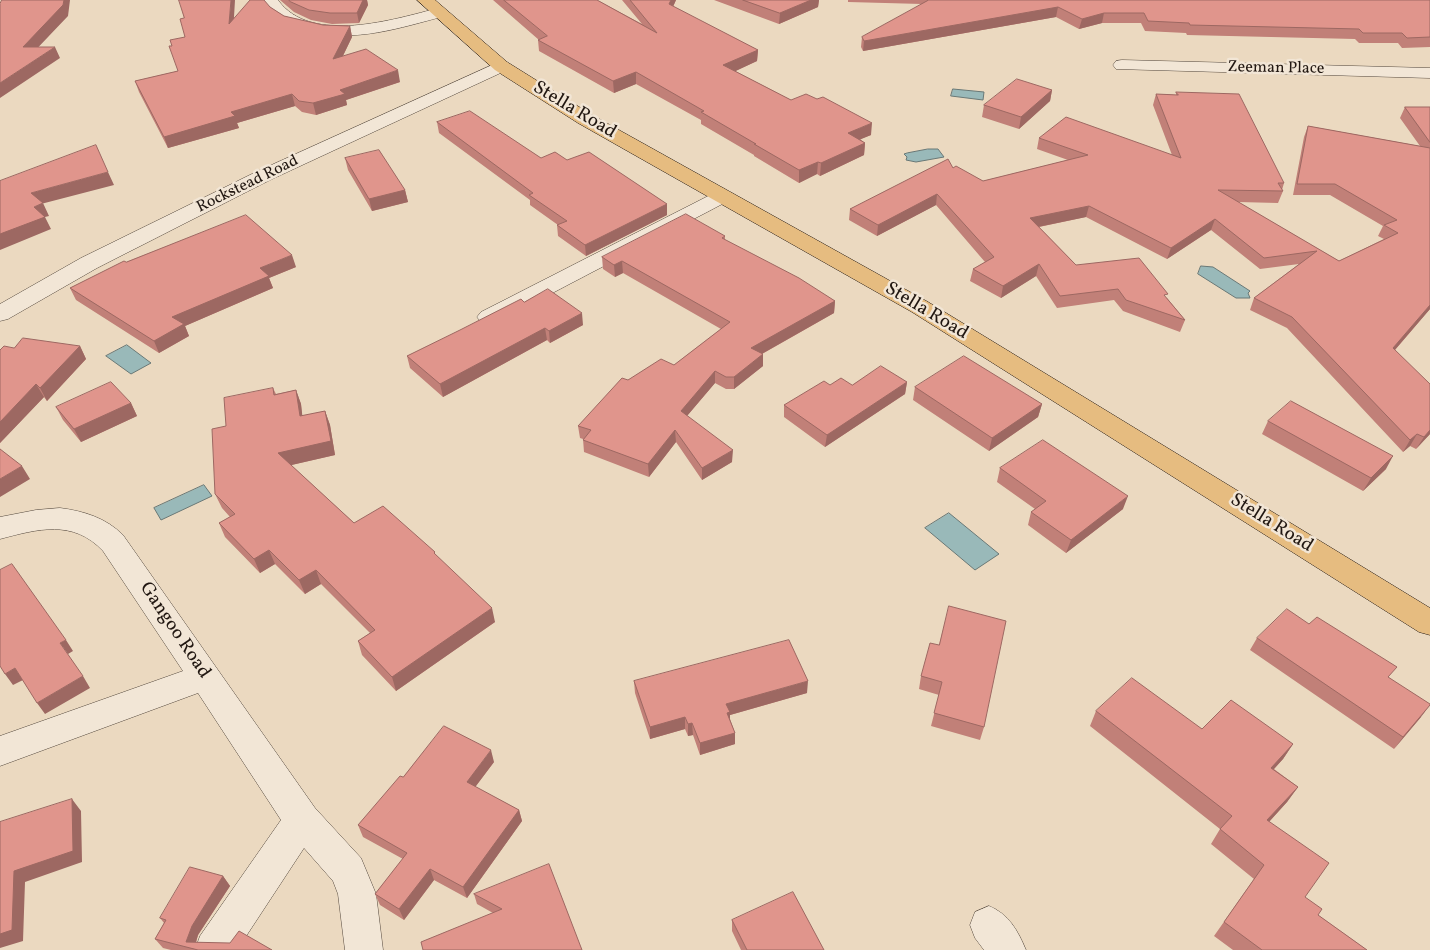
<!DOCTYPE html>
<html>
<head>
<meta charset="utf-8">
<style>
	body { margin:0 }
	canvas { display:block; background:#ebd9c0 }
</style>
</head>
<body>
<canvas width="1430" height="950"></canvas>
<script>
const c = document.querySelector('canvas').getContext('2d');
c.lineJoin = 'round';
function paint(path, color) { c.fillStyle = color; c.fill(path, 'evenodd'); }
function strokePath(path, color, width, dash) { c.strokeStyle = color; c.lineWidth = width; c.lineCap = dash ? 'butt' : 'round'; c.setLineDash(dash || []); c.stroke(path); }
function write(font, color, halo, rows, align = 'center') {
  c.font = font + ' Vollkorn,serif'; c.lineWidth = 5; c.setLineDash([]); c.textBaseline = 'middle'; c.strokeStyle = halo; c.fillStyle = color; for (const [text, x, y, turn = 0] of rows) {
    c.save(); c.translate(x, y); c.rotate((+turn || 0) * Math.PI / 180); c.textAlign = isNaN(turn) ? turn : align; if (halo) c.strokeText(text, 0, 0); c.fillText(text, 0, 0); c.restore();
  }
}
const water = new Path2D(`
	M953 89 984 92 983 100 951 96Z
	M928 149H938L944 157 916 162 906 160 907 157 904 154 907 153Z
	M1201 266 1213 267 1250 291 1248 293 1250 298H1236L1198 274Z
	M127 345 151 363 131 374 106 356Z
	M204 485 212 496 161 520 154 508Z
	M949 513 999 554 975 570 925 528Z`);
const minor = new Path2D(`
	M262 0H278C311 46 395 19 439 8L445 10 447 13 445 16C399 28 356 43 308 31 297 28 285 26 276 18 270 14 266 6 262 0Z
	M1122 60 1430 68V78L1116 69 1113 65 1116 61Z
	M501 61 507 62 510 66 507 70 270 180 97 268 8 319 0 321V304L81 258 256 172Z
	M723 190 730 192 733 196 730 200 497 322 489 324 481 322 477 317 481 312 716 192Z
	M60 508C84 511 106 518 123 535L315 808 361 858 376 894 383 950H345L338 894 333 881 304 848 237 950H195L200 936 281 820 198 693 0 766V736L183 671 103 551C73 519 38 529 0 539V517L36 510Z
	M989 906C1009 914 1018 931 1026 950H984L975 938 970 925 975 912Z`);
const major = new Path2D(`
	M417 0H435L507 62 592 115 928 302 1430 608V635L1419 632 912 312 578 123 495 70Z`);
const wall = new Path2D(`
	M280 0H367L368 5 359 23 332 24 311 20 294 12Z
	M493 0H597L642 24 622 0H676L673 7 758 50 757 61 735 71 791 100 871 135 860 139 865 143 864 155 820 176 817 174 799 183 754 156V155L701 124V120L636 84 614 93 539 51 538 40H539Z
	M714 0H819L818 7 779 24Z
	M848 0H1430V47L1402 48 1398 43H1359L1355 39 1187 35 1186 33 1145 31 1141 23H1102L1079 29 1056 17 863 51 861 47 862 37 922 4 848 2Z
	M270 7 284 16 323 25 350 26 352 37 343 56 400 82 346 100 347 105 316 115 302 112 295 106 237 123 239 128 168 148 139 92 135 81 178 71 172 46 185 37 184 18H234Z
	M1052 90 1050 101 1019 129 982 117 984 105Z
	M1176 92 1284 183 1282 190 1283 191 1278 203 1238 202 1339 261 1384 239 1378 236 1383 226 1330 195H1293L1304 137 1308 126 1420 146 1400 118 1405 107H1430V309L1395 350 1430 434 1416 449 1410 446 1403 452 1287 328 1250 310 1254 298 1299 264 1260 269 1211 230 1167 259 1086 217 1039 227 1076 265 1167 298 1185 320 1180 332 1123 311 1114 300 1057 308 1036 276 1001 298 970 281 973 269 985 262 936 205 877 236 849 220 850 209 953 168 983 181 1068 160 1037 149 1039 138 1172 155 1153 105 1156 94 1176 95Z
	M437 122 541 158 567 160 667 204V215L586 256 558 236 557 225H558L530 205V200L439 133Z
	M345 158 405 190 408 202 372 211 348 170Z
	M725 236V240L835 301 834 313 762 354H763V366L734 389H726L715 383 687 416 732 462 702 480 676 442 649 477 584 452 583 439 580 438 578 426 628 380 674 365 721 329 623 273 615 277 603 269 602 257Z
	M126 262 296 267 269 278 273 288 185 326 189 336 159 353 76 300 70 288Z
	M524 302 583 325 550 343 547 340 443 397 410 368 407 356Z
	M80 346 86 359 47 401 44 397 0 443V350L14 348Z
	M907 382 905 394 825 447 784 417V405L830 385H852Z
	M915 387 1042 404 1038 417 989 451 913 400Z
	M273 388 276 394 296 390 301 404 302 416 325 411 330 425 335 455 291 465 354 523 436 556 495 622 396 691 362 655 358 641 370 633 321 584 305 594 275 564 260 573 225 537 219 523 230 517 222 508 215 494 226 426Z
	M131 403 137 416 81 442 63 420 56 407Z
	M1268 421 1386 469 1363 491 1262 434Z
	M1000 468 1123 509 1066 553 1028 525 1031 512 1035 509 997 482Z
	M1257 638 1390 678 1421 717 1394 749 1250 650Z
	M939 645 984 727 980 740 931 726 939 695 919 689 921 676Z
	M634 681 807 693 730 715V719L735 733V744L700 755 693 735 688 736 685 729 650 739 635 693Z
	M1096 711 1293 744 1283 759 1274 769 1298 787 1287 802 1269 822 1305 897 1318 915 1367 950H1233L1214 936 1254 879 1211 844 1220 829 1090 726Z
	M494 762 475 787 519 810 522 821 467 898 434 880 404 920 380 905 375 894 403 859 363 837 358 825 403 777Z
	M223 876 230 886 198 935 196 942 272 950H171L163 948 155 939 164 923 160 918Z
	M474 894 582 950 493 913 477 904Z
	M732 920 824 950H741L732 931Z`);
const shadedWall = new Path2D(`
	M64 0H70L68 16 28 58 23 47Z
	M231 0H235L233 34 229 24Z
	M363 0H367L368 5 359 23 357 13Z
	M671 0H676L669 15V4Z
	M811 0H819L818 7 779 24 780 13Z
	M1058 7 1056 17 863 51 864 41Z
	M1104 13 1102 23 1079 29 1082 19Z
	M350 26 352 37 336 70 333 59Z
	M55 47 60 58 0 98V83Z
	M758 50 757 61 723 77V65Z
	M398 70 400 82 346 100 347 105 316 115 313 103 340 90Z
	M636 72V84L614 93 613 81Z
	M1052 90 1050 101 1019 129 1021 117Z
	M292 94 295 106 237 123 239 128 168 148 164 137 231 112Z
	M872 123 871 135 847 145 848 133Z
	M865 143 864 155 820 176 821 163Z
	M818 162 817 174 799 183V170Z
	M108 172 114 185 37 205 31 193Z
	M405 190 408 202 372 211 369 199Z
	M937 194 936 205 877 236 878 225Z
	M43 203 49 216 45 217 51 229 0 250V234L34 207Z
	M667 204V215L586 256 585 245Z
	M1089 206 1086 217 1028 229 1030 218Z
	M1215 219 1211 230 1167 259 1171 248Z
	M292 255 296 267 269 278 273 288 185 326 189 336 159 353 154 341 172 317 260 268Z
	M622 261 623 273 615 277 614 265Z
	M1039 264 1036 276 1001 298 1003 286Z
	M835 301 834 313 751 360V348Z
	M1430 305V309L1387 359 1393 348Z
	M582 313 583 325 550 343 549 331Z
	M545 328 547 340 443 397 440 384Z
	M80 346 86 359 47 401 40 388Z
	M763 354V366L734 389V377Z
	M715 371V383L681 423V411Z
	M907 382 905 394 825 447 827 435Z
	M36 384 44 397 0 443V422Z
	M296 390 301 404 304 430 300 416Z
	M131 403 137 416 81 442 74 429Z
	M1042 404 1038 417 989 451 992 438Z
	M325 411 330 425 335 455 283 467 278 453Z
	M675 430 676 442 649 477 648 464Z
	M1430 430V434L1416 449 1424 437Z
	M1417 434 1410 446 1403 452 1410 440Z
	M733 450 732 462 702 480V468Z
	M1393 456 1386 469 1363 491 1371 478Z
	M22 466 30 479 0 497V479Z
	M1128 496 1123 509 1066 553 1071 540Z
	M269 550 275 564 260 573 254 559Z
	M316 570 321 584 305 594 299 580Z
	M492 608 495 622 396 691 392 677Z
	M66 640 73 651 68 654 60 643Z
	M15 668 23 680 13 685 5 674Z
	M83 676 90 688 45 714 37 703Z
	M808 681 807 693 730 715V724L727 725 726 704Z
	M1430 705 1421 717 1394 749 1403 737Z
	M685 717V729L650 739V727Z
	M692 723 693 735 688 736V724Z
	M735 733V744L700 755V743Z
	M1293 744 1283 759 1262 782 1271 768Z
	M491 750 494 762 470 794 467 782Z
	M1298 787 1287 802 1257 835 1267 820Z
	M72 799 81 811 82 862 25 882 23 941 0 948V934L14 871Z
	M519 810 522 821 467 898 463 887Z
	M430 869 434 880 404 920 399 909Z
	M223 876 230 886 198 935 194 949 186 942 192 926Z`);
const building = new Path2D(`
	M2 0H64L63 5 23 47H55L0 83V4Z
	M179 0H231L229 24 250 0H264L270 7 284 16 323 25 350 26 333 59 366 49 398 70 340 90 345 94 313 103 299 101 292 94 231 112 235 116 164 137 135 81 178 71 169 46H172L170 40 185 37 180 19 184 18Z
	M289 0H363L357 13H330L309 10 291 2Z
	M504 0H597L657 33 630 0H671L669 4 758 50 723 65 791 100 806 94 817 99 823 97 872 123 848 133 865 143 821 163 818 162 799 170 754 144H756L701 112 704 111 636 72 613 81 538 40 547 36Z
	M743 0H811L780 13Z
	M929 0H1430V37L1407 38 1402 33H1363L1359 29 1190 25 1189 23 1148 21 1144 13H1104L1082 19 1058 7 864 41 862 37Z
	M1017 79 1052 90 1021 117 984 105Z
	M1176 92 1239 94 1284 183H1278L1283 191 1218 190 1339 261 1398 233 1384 225 1397 220 1335 184H1297L1308 126 1430 148V305L1393 348 1430 384V430L1424 437 1417 434 1410 440 1292 317 1254 298 1317 251 1264 258 1215 219 1171 248 1089 206 1030 218 1076 265 1139 258 1168 294 1164 295 1185 320 1126 300 1118 289 1060 296 1039 264 1003 286 973 269 994 257 937 194 878 225 850 209 948 159 953 168 956 166 983 181 1088 155 1039 138 1066 117 1181 158 1156 94 1178 95Z
	M1405 107H1430V142Z
	M470 111 541 158 555 152 567 160 589 152 667 204 585 245 557 225 567 221 529 195 533 193 437 122Z
	M96 145 108 172 31 193 43 203 34 207 45 217 0 234V181Z
	M379 150 405 190 369 199 345 158Z
	M686 214 725 236 722 238 799 278 835 301 751 348 763 354 734 377H726L715 371 681 411 733 450 702 468 675 430 648 464 583 440 591 430 578 426 622 378 628 380 661 359 674 365 730 322 622 261 614 265 602 257Z
	M246 215 292 255 260 268 269 276 172 317 184 324 154 341 70 288 124 261 126 262Z
	M548 289 582 313 549 331 545 328 440 384 407 356 460 330 521 299 524 302Z
	M23 338 80 346 40 388 36 384 0 422V350L4 346 14 348Z
	M964 356 1042 404 992 438 915 387Z
	M881 366 907 382 827 435 784 405 824 381 830 385 841 378 852 385Z
	M111 382 131 403 74 429 56 407Z
	M273 388 274 395 296 390 300 416 325 411 331 441 278 453 354 523 383 506 435 552 434 553 492 608 392 677 358 641 375 630 316 570 299 580 269 550 254 559 219 523 235 514 215 494 212 429 226 426 224 398Z
	M1291 401 1393 456 1371 478 1268 421Z
	M1043 440 1128 496 1071 540 1031 512 1046 501 1000 468Z
	M0 449 22 466 0 479Z
	M12 564 66 640 60 643 83 676 37 703 15 668 5 674 0 666V570Z
	M949 606 1006 621 984 727 934 713 942 682 921 676 930 643 939 645Z
	M1287 609 1309 624 1317 617 1397 667 1388 677 1430 704V705L1403 737 1257 638Z
	M789 640 808 681 726 704 730 712 727 713 735 733 700 743 692 723 688 724 685 717 650 727 634 681Z
	M1132 678 1202 729 1231 700 1293 744 1271 768 1298 787 1267 820 1329 863 1305 897 1322 909 1318 915 1367 950H1262L1224 922 1264 865 1220 829 1232 816 1096 711Z
	M444 726 491 750 467 782 519 810 463 887 430 869 399 909 375 894 407 853 358 825 400 776 403 777Z
	M72 799 73 851 14 871 12 930 0 934V822Z
	M549 864 582 950H423L421 942 502 909 474 894Z
	M190 867 223 876 192 926 186 942 230 943 239 931 272 950H198L155 939 166 920 160 918Z
	M793 892 824 950H747L732 920Z`);
const farStreetnames = [
	["Zeeman Place",1276,69,1],
	["Rockstead Road",248,185,-26]
];
const streetNames = [
	["Stella Road",574,111,31],
	["Stella Road",926,312,31],
	["Stella Road",1271,524,32],
	["Gangoo Road",174,631,56]
];
paint(water, '#99b9b9');
strokePath(water, '#697876', 1);
strokePath(minor, '#54483d', 1);
strokePath(major, '#211711', 1);
paint(minor, '#f2e6d6');
paint(major, '#e6bc80');
paint(wall, '#c18078');
paint(shadedWall, '#9d6862');
paint(building, '#e0958c');
strokePath(building, '#9d6862', 1);
write('16px', '#211711', '#f2e6d6', farStreetnames);
write('19px', '#211711', '#f2e6d6', streetNames);
</script>
</body>
</html>
